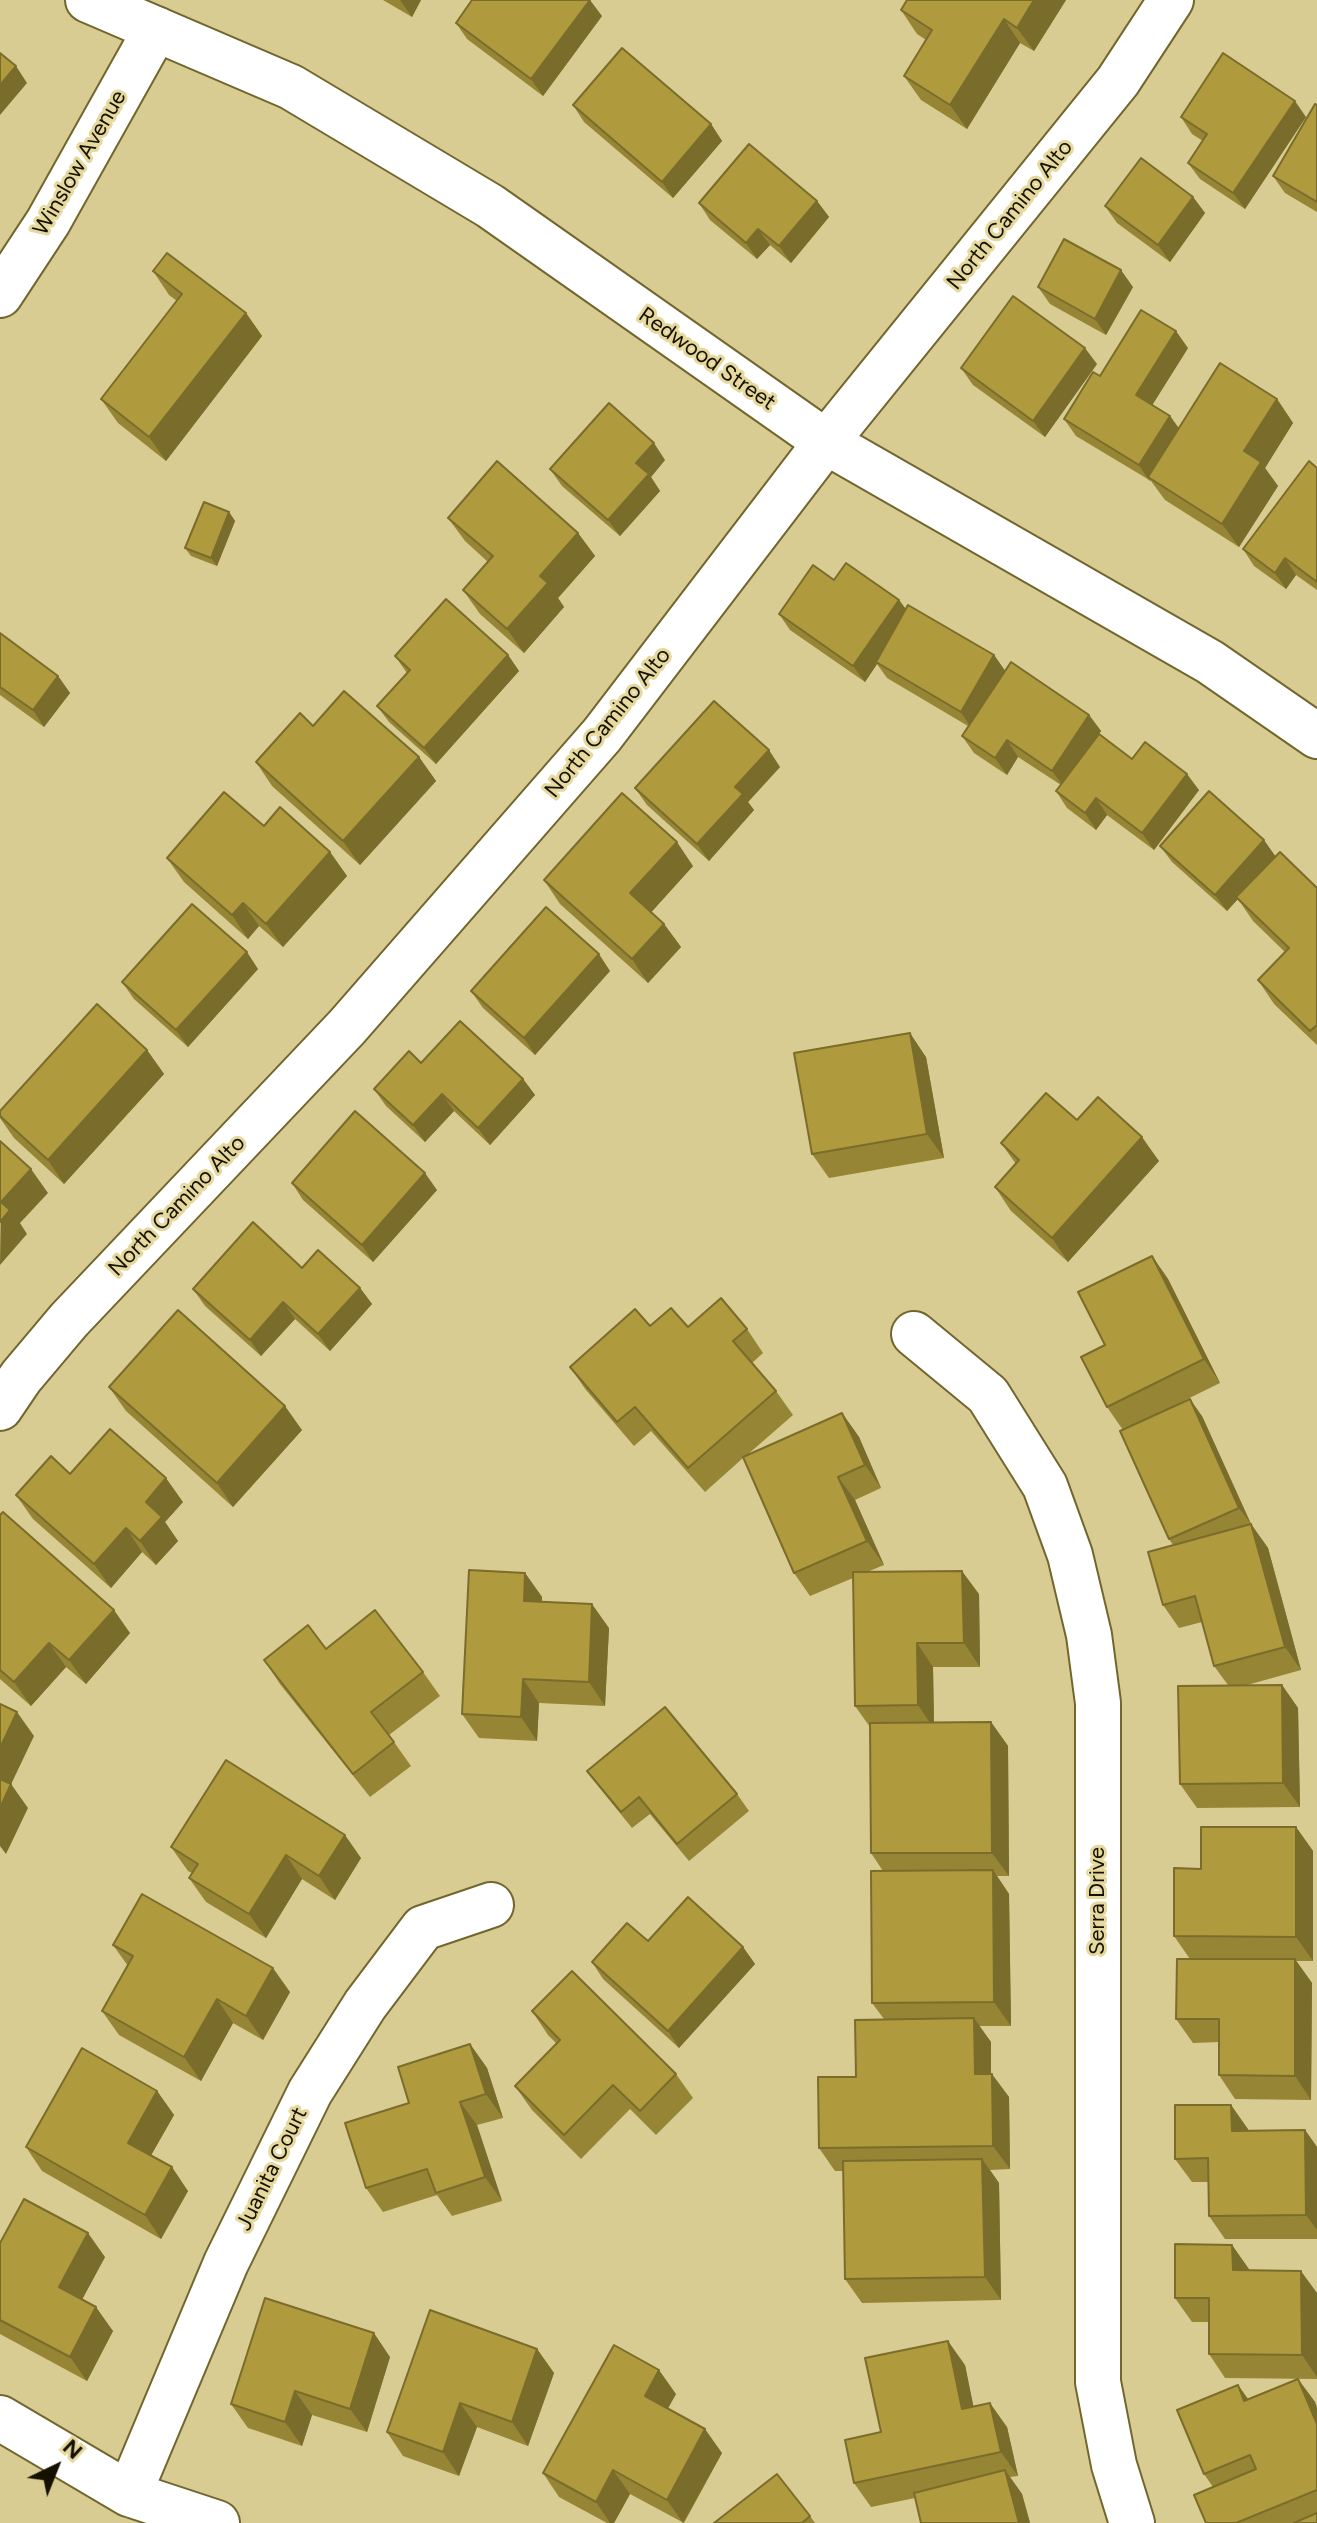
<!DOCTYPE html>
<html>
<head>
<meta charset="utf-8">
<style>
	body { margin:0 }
	#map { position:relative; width:1317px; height:2523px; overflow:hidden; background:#d8cc92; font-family:Figtree,sans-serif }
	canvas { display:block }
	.north { position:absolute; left:16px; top:2427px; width:80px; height:80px; -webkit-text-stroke:6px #e5d99e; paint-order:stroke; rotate:43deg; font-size:22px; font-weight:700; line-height:32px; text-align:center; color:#151000 }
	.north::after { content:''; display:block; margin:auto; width:28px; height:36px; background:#151000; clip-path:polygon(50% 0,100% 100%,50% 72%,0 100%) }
</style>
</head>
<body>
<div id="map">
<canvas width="1317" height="2523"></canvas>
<div class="north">N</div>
</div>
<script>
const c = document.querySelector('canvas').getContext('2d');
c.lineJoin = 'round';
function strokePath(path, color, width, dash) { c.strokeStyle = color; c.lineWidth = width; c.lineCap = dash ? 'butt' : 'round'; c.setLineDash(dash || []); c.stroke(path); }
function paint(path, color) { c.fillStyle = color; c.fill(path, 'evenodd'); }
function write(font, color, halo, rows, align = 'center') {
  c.font = font + ' Figtree,sans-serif'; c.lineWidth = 6; c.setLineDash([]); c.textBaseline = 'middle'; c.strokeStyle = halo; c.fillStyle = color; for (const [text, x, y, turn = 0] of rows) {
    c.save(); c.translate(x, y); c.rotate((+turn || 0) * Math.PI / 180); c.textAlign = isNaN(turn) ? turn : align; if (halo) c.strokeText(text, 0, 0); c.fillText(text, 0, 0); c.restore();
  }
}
const minor = new Path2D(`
	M0 295 48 222 156 29
	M914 1334 988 1395 1045 1486 1070 1555 1089 1635 1098 1703V2382L1114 2465 1132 2523
	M0 1408 21 1377 69 1320 347 1027 602 735 826 442 1118 81 1171 0
	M0 2418 129 2494 217 2523
	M129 2494 226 2263 310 2092 365 2005 423 1928 491 1905`);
const major = new Path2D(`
	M88 0 291 87 490 206 826 442 1210 662 1317 736`);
const wall = new Path2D(`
	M383 0H421L412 17Z
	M1066 0 1034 51 1020 43 967 129 921 100 904 76 926 40 917 34 901 10Z
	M602 16 543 96 467 39 456 23Z
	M573 105 711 124 722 141 673 198 584 122Z
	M1317 105V212L1285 193 1273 176Z
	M1181 117H1306L1245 209 1200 179 1188 163 1203 141 1192 134Z
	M1193 197 1205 213 1170 262 1117 223 1105 206Z
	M817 201 829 217 791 263 770 245 757 259 710 220 699 203Z
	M153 271 246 313 262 336 166 461 118 423 101 399 177 301 169 295Z
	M1038 287H1133L1106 335 1050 304Z
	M1188 348 1152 405 1170 416 1179 428 1277 399 1293 423 1265 468 1278 486 1239 547 1165 500 1151 481 1076 436 1064 419 1100 376Z
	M1097 364 1045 437 973 385 961 368Z
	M665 460 651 477 660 491 620 536 562 486 550 469Z
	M1317 468V590L1296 575 1286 589 1254 566 1243 549Z
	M229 512 235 521 217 566 191 556 185 548Z
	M448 518 578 533 595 556 558 598 564 607 524 653 480 614 463 590 488 562 465 541Z
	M834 580 899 600 906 609 994 655 1005 671 1089 715 1101 731 1098 735 1132 759 1199 790 1154 850 1107 815 1096 830 1067 808 1056 791 1061 785 1018 757 1007 775 974 753 962 736 968 726 887 678 877 664 865 682 790 630 779 614Z
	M0 633 58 676 70 693 44 727 0 695Z
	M508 655 519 671 436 764 389 722 377 706 407 673 395 656Z
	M313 726 419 757 436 781 360 865 272 786 256 762Z
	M780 767 748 802 754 810 709 861 647 805 635 788Z
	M264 826 330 852 347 876 283 947 259 926 248 939 184 882 167 858Z
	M1160 846 1275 856 1317 888V1045L1274 1004 1258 980 1285 952 1253 921 1238 899 1227 911 1172 862Z
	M693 866 651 912 664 924 681 947 648 983 560 904 544 880Z
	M258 969 188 1047 134 999 122 982Z
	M610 971 535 1055 483 1008 471 991Z
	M147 1050 164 1074 64 1184 14 1138 0 1118V1111Z
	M926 1057 944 1158 829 1178 812 1154Z
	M421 1063 523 1079 535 1095 490 1145 454 1111 425 1142 386 1106 374 1089Z
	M1077 1120 1159 1161 1068 1262 1011 1211 995 1187 1016 1164 1001 1143Z
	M292 1183 437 1190 373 1262 303 1200Z
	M1152 1256 1168 1279 1220 1383 1161 1412 1202 1416 1251 1524 1268 1548 1301 1670 1247 1685H1282L1298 1708 1300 1807 1197 1808 1180 1784 1228 1685 1214 1666 1202 1622 1179 1628 1163 1605 1173 1545 1169 1539 1123 1430 1107 1407 1105 1345Z
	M302 1268 360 1288 372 1304 330 1351 295 1319 261 1356 205 1306 193 1289Z
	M650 1326 747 1329 763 1353 752 1363 776 1391 793 1415 746 1456 842 1413 859 1437 881 1488 855 1500 884 1565 867 1572 979 1594 980 1667H933L934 1722H991L1008 1746 1009 1876H997L1009 1894 1011 2026H979L991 2042V2074L1009 2097 1010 2169 990 2170 999 2183 1001 2300 862 2303 845 2279 844 2171H835L819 2148 856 2077 884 2019 872 2003 883 1871 871 1853 870 1727 855 1706 853 1578 810 1596 794 1573 743 1458 705 1492 651 1431 634 1446 586 1390 570 1367Z
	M109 1387 302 1430 233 1507 126 1411Z
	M70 1474 183 1502 165 1522 178 1541 156 1565 142 1552 111 1588 33 1519 16 1495Z
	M0 1515 130 1633 86 1684 66 1667 31 1706 0 1679Z
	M525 1573 542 1597V1602L609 1628 605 1706 539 1703 537 1741 479 1738 462 1714Z
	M326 1649 423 1672 440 1696 389 1735 411 1766 370 1797 280 1684 264 1660Z
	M587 1771 737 1794 749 1811 689 1861 650 1814 632 1828 599 1787Z
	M1296 1827 1313 1851V1961H1296L1312 1983 1311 2100 1235 2099 1219 2075V2042L1193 2043 1176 2019 1190 1959 1174 1936 1201 1869Z
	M171 1847 361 1858 335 1900 302 1879 266 1938 206 1902 189 1878 192 1873 188 1871Z
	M648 1941 743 1947 755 1964 679 2048 603 1979 592 1962Z
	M113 1945 290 1992 263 2040 233 2023 201 2081 119 2035 102 2011 128 1966Z
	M532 2011 676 2074 693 2098 656 2135 630 2109 581 2159 532 2110 515 2086 557 2044 548 2035Z
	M470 2044 487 2068 503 2118 477 2125 502 2201 452 2216 437 2195 383 2212 366 2188 409 2103Z
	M157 2091 174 2115 151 2155 188 2191 161 2239 42 2171 26 2147Z
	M1231 2105 1248 2130H1305L1317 2147V2239H1225L1209 2216 1208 2182H1192L1175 2159Z
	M0 2243 105 2257 82 2299 113 2331 87 2381 0 2334Z
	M1232 2245 1249 2270 1317 2293V2379L1225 2378 1209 2354V2322H1192L1175 2298Z
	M537 2349 554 2373 528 2446 477 2427 459 2476 403 2456 387 2432Z
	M390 2357 367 2432 312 2415 302 2446 248 2428 231 2404Z
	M965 2365 973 2407 1007 2427 1018 2476 1010 2477 1022 2494 1030 2523H921L915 2498 871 2507 854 2483Z
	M1298 2379 1315 2402 1317 2408V2523H1206L1213 2487 1204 2474 1238 2385 1248 2399Z
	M676 2394 668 2408 722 2453 684 2523 630 2494 614 2523H607L559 2497 543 2473Z
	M810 2516 815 2523H714Z`);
const shadedWall = new Path2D(`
	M400 0H421L412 17Z
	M590 0 602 16 543 96 531 79Z
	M1034 0H1066L1034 51 1017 28Z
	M1004 19 1020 43 967 129 950 105Z
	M16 66 27 83 0 115V85Z
	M1295 101 1306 117 1245 209 1233 193Z
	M711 124 722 141 673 198 662 182Z
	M1193 197 1205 213 1170 262 1158 245Z
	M817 201 829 217 791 263 779 246Z
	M758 229 770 245 757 259 746 243Z
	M1121 270 1133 287 1106 335 1095 319Z
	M246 313 262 336 166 461 149 437Z
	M1176 331 1188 348 1148 412 1136 395Z
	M1085 348 1097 364 1045 437 1033 421Z
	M1277 399 1293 423 1265 468 1278 486 1239 547 1222 524 1244 451Z
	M1170 416 1181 432 1148 477 1150 482 1139 465Z
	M654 443 665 460 651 477 660 491 620 536 608 520 636 463Z
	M229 512 235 521 217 566 211 558Z
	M578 533 595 556 558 598 564 607 524 653 507 629 540 576Z
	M1285 558 1296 575 1286 589 1275 573Z
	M899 600 911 617 876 662 877 664 865 682 853 666Z
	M508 655 519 671 436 764 424 748Z
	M994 655 1006 672 972 729 961 712Z
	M58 676 70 693 44 727 33 710Z
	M1089 715 1101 731 1064 787 1052 771Z
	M1007 740 1018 757 1007 775 995 758Z
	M769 750 780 767 748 802 754 810 709 861 697 844 735 787Z
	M419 757 436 781 360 865 343 841Z
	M1187 774 1199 790 1154 850 1142 833Z
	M1096 798 1107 815 1096 830 1085 813Z
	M1264 840 1276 857 1227 911 1215 895Z
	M677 842 693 866 647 917 630 893Z
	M330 852 347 876 283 947 266 924Z
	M243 903 259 926 248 939 232 915Z
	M664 924 681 947 648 983 632 959Z
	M247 952 258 969 188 1047 176 1030Z
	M599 954 610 971 535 1055 524 1038Z
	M910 1033 926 1057 944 1158 927 1134Z
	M147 1050 164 1074 64 1184 48 1160Z
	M523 1079 535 1095 490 1145 478 1128Z
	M442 1094 454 1111 425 1142 413 1125Z
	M1142 1137 1159 1161 1068 1262 1052 1238Z
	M31 1169 48 1193 20 1223 27 1234 0 1265 1 1202Z
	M425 1173 437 1190 373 1262 362 1245Z
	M1152 1256 1168 1279 1220 1383 1204 1359Z
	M360 1288 372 1304 330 1351 318 1334Z
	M283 1302 295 1319 261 1356 250 1340Z
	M1190 1399 1202 1416 1251 1524 1239 1508Z
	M285 1406 302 1430 233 1507 217 1483Z
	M842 1413 859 1437 881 1488 865 1465Z
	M838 1477 855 1500 884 1565 867 1541Z
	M166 1478 183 1502 165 1522 178 1541 156 1565 140 1541 146 1502Z
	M1251 1524 1268 1548 1301 1670 1285 1647Z
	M126 1528 142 1552 111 1588 94 1564Z
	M962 1571 979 1594 980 1667 964 1643Z
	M525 1573 542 1597 541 1624 524 1601Z
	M592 1604 609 1628 605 1706 589 1682Z
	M114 1610 130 1633 86 1684 69 1660Z
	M49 1643 66 1667 31 1706 14 1682Z
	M917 1643 933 1667 934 1729 918 1705Z
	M523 1679 539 1703 537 1741 521 1717Z
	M1282 1685 1298 1708 1300 1807 1283 1783Z
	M17 1712 34 1736 5 1797 0 1790V1748Z
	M991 1722 1008 1746 1009 1876 992 1853Z
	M11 1784 28 1808 6 1854 0 1846V1808Z
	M1296 1827 1313 1851V1961L1296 1937Z
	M345 1835 361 1858 335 1900 319 1876Z
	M286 1855 302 1879 266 1938 249 1914Z
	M993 1870 1009 1894 1011 2026 994 2002Z
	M743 1947 755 1964 679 2048 668 2031Z
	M1295 1959 1312 1983 1311 2100 1295 2076Z
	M273 1968 290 1992 263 2040 246 2016Z
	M217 1999 233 2023 201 2081 184 2057Z
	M974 2018 991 2042V2098L975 2074Z
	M470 2044 487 2068 503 2118 486 2094Z
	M992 2074 1009 2097 1010 2169 993 2146Z
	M157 2091 174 2115 145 2166 128 2143Z
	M460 2102 477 2125 502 2201 485 2177Z
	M1231 2105 1248 2129 1249 2154 1232 2131Z
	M1305 2130 1317 2147V2230L1306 2215Z
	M982 2159 999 2183 1001 2300 985 2277Z
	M172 2167 188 2191 161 2239 145 2215Z
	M88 2233 105 2257 76 2311 59 2287Z
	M1232 2245 1249 2269V2294L1233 2270Z
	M1301 2271 1317 2293V2377L1302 2355Z
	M96 2307 113 2331 87 2381 70 2357Z
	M374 2333 390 2357 367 2432 350 2409Z
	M948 2341 965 2365 979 2433 962 2409Z
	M537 2349 554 2373 528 2446 512 2422Z
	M659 2370 676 2394 662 2419 645 2396Z
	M1298 2379 1315 2402 1317 2408V2424Z
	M1238 2385 1255 2409 1244 2401Z
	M295 2391 312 2415 302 2446 285 2422Z
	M460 2403 477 2427 459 2476 443 2452Z
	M990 2403 1007 2427 1018 2476 1001 2452Z
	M705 2429 722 2453 683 2523 667 2500Z
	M613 2470 630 2494 614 2523H610L596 2502Z
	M1005 2470 1022 2494 1030 2523H1019Z`);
const building = new Path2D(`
	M472 0H590L531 79 456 23Z
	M907 0H1034L1017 28 1004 19 950 105 904 76 932 30 901 10Z
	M622 48 711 124 662 182 573 105Z
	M0 53 16 66 0 85Z
	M1223 53 1295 101 1233 193 1188 163 1207 134 1181 117Z
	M1315 104 1317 105V202L1273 176Z
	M749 144 817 201 779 246 758 229 746 243 699 203Z
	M1141 158 1193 197 1158 245 1105 206Z
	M1064 239 1121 270 1095 319 1038 287Z
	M167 253 246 313 149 437 101 399 182 294 153 271Z
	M1013 296 1085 348 1033 421 961 368Z
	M1141 310 1176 331 1136 395 1170 416 1139 465 1064 419 1093 372 1100 376Z
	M1220 363 1277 399 1244 451 1261 462 1222 524 1148 477Z
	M609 403 654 443 636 463 649 474 608 520 550 469Z
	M497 461 578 533 540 576 548 583 507 629 463 590 493 556 448 518Z
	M1309 461 1317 468V582L1285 558 1275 573 1243 549Z
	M204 502 229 512 211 558 185 548Z
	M846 563 899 600 853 666 779 614 813 565 834 580Z
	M446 599 508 655 424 748 377 706 410 670 395 656Z
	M908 605 994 655 961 712 876 662Z
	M0 633 58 676 33 710 0 687Z
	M1011 662 1089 715 1052 771 1007 740 995 758 962 736Z
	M344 691 419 757 343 841 256 762 300 713 313 726Z
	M714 701 769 750 735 787 743 794 697 844 635 788Z
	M1099 734 1132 759 1145 742 1187 774 1142 833 1096 798 1085 813 1056 791Z
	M1209 791 1264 840 1215 895 1160 846Z
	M224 792 264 826 280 807 330 852 266 924 243 903 232 915 167 858Z
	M622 793 677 842 630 893 664 924 632 959 544 880Z
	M1280 852 1317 888V1025L1310 1031 1258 980 1289 948 1236 897Z
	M192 904 247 952 176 1030 122 982Z
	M546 907 599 954 524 1038 471 991Z
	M97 1004 147 1050 48 1160 0 1116V1111Z
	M460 1021 523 1079 478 1128 442 1094 413 1125 374 1089 409 1051 421 1063Z
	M910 1033 927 1134 812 1154 794 1053Z
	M1046 1093 1077 1120 1098 1097 1142 1137 1052 1238 995 1187 1019 1160 1001 1143Z
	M355 1111 425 1173 362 1245 292 1183Z
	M0 1141 31 1169 1 1202 10 1210 0 1222Z
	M253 1222 302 1268 318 1250 360 1288 318 1334 283 1302 250 1340 193 1289Z
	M1152 1256 1204 1359 1107 1407 1081 1357 1105 1345 1078 1292Z
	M721 1298 747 1329 733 1341 776 1391 688 1468 635 1407 617 1422 570 1367 635 1309 650 1326 671 1308 688 1327Z
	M178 1310 285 1406 217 1483 109 1387Z
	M1190 1399 1239 1508 1169 1539 1120 1431Z
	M842 1413 865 1465 838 1477 867 1541 794 1573 743 1457Z
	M110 1429 166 1478 146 1502 162 1517 140 1541 126 1528 94 1564 16 1495 51 1456 70 1474Z
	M3 1512 114 1610 69 1660 49 1643 14 1682 0 1670V1515Z
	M1251 1524 1285 1647 1214 1666 1195 1596 1163 1605 1148 1552Z
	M469 1570 525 1573 524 1601 592 1604 589 1682 523 1679 521 1717 462 1714Z
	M962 1571 964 1643H917L918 1705 855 1706 853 1572Z
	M375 1610 423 1672 371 1712 394 1742 353 1774 264 1660 308 1625 326 1649Z
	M1282 1685 1283 1783 1180 1784 1178 1686Z
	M0 1704 17 1712 0 1748Z
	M665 1707 737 1794 677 1844 639 1797 621 1812 587 1771Z
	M991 1722 992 1853H871L870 1723Z
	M226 1760 345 1835 319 1876 286 1855 249 1914 189 1878 198 1864 171 1847Z
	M0 1779 11 1784 0 1808Z
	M1201 1827H1296V1937L1174 1936V1868L1201 1869Z
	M993 1870 994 2002 872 2003 871 1871Z
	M142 1894 273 1968 246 2016 217 1999 184 2057 102 2011 133 1956 113 1945Z
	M688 1897 743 1947 668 2031 592 1962 627 1923 648 1941Z
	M1177 1959H1295V2076L1219 2075V2019H1176Z
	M572 1971 676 2074 640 2111 613 2085 564 2135 515 2086 560 2040 532 2011Z
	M974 2018 975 2074H992L993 2146 819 2148 818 2077H856L855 2020Z
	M470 2044 486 2094 460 2102 485 2177 436 2193 427 2169 366 2188 345 2123 409 2103 398 2067Z
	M82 2048 157 2091 128 2143 172 2167 145 2215 26 2147Z
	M1175 2105H1231L1232 2131 1305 2130 1306 2215 1209 2216 1208 2158 1175 2159Z
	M982 2159 985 2277 845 2279 843 2161Z
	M24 2199 88 2233 59 2287 96 2307 70 2357 0 2320V2243Z
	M1175 2244 1232 2245 1233 2270 1301 2271 1302 2355 1209 2354V2298H1175Z
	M265 2298 374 2333 350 2409 295 2391 285 2422 231 2404Z
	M430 2310 537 2349 512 2422 460 2403 443 2452 387 2432Z
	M948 2341 962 2409 990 2403 1001 2452 854 2483 845 2440 881 2432 865 2358Z
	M614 2345 659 2370 645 2396 705 2429 667 2500 613 2470 596 2502 543 2473Z
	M1298 2379 1317 2424V2490L1236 2523H1206L1194 2495 1256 2469 1250 2455 1204 2474 1177 2410 1238 2385 1244 2401Z
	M1005 2470 1019 2523H921L914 2493Z
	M777 2474 810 2516 802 2523H714Z
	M1317 2513V2523H1294Z`);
const streetNames = [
	["Winslow Avenue",80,163,-60],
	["North Camino Alto",1010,215,-51],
	["Redwood Street",707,359,35],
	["North Camino Alto",608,723,-51],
	["North Camino Alto",177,1206,-46],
	["Serra Drive",1098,1901,-90],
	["Juanita Court",272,2169,-64]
];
strokePath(minor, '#71662e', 48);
strokePath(major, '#71662e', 48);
strokePath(minor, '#fff', 44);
strokePath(major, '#fff', 44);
paint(wall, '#968534');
paint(shadedWall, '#7a6c2b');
paint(building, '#af9b3d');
strokePath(building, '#7a6c2b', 2);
write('22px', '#151000', '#e5d99e', streetNames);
</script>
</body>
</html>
